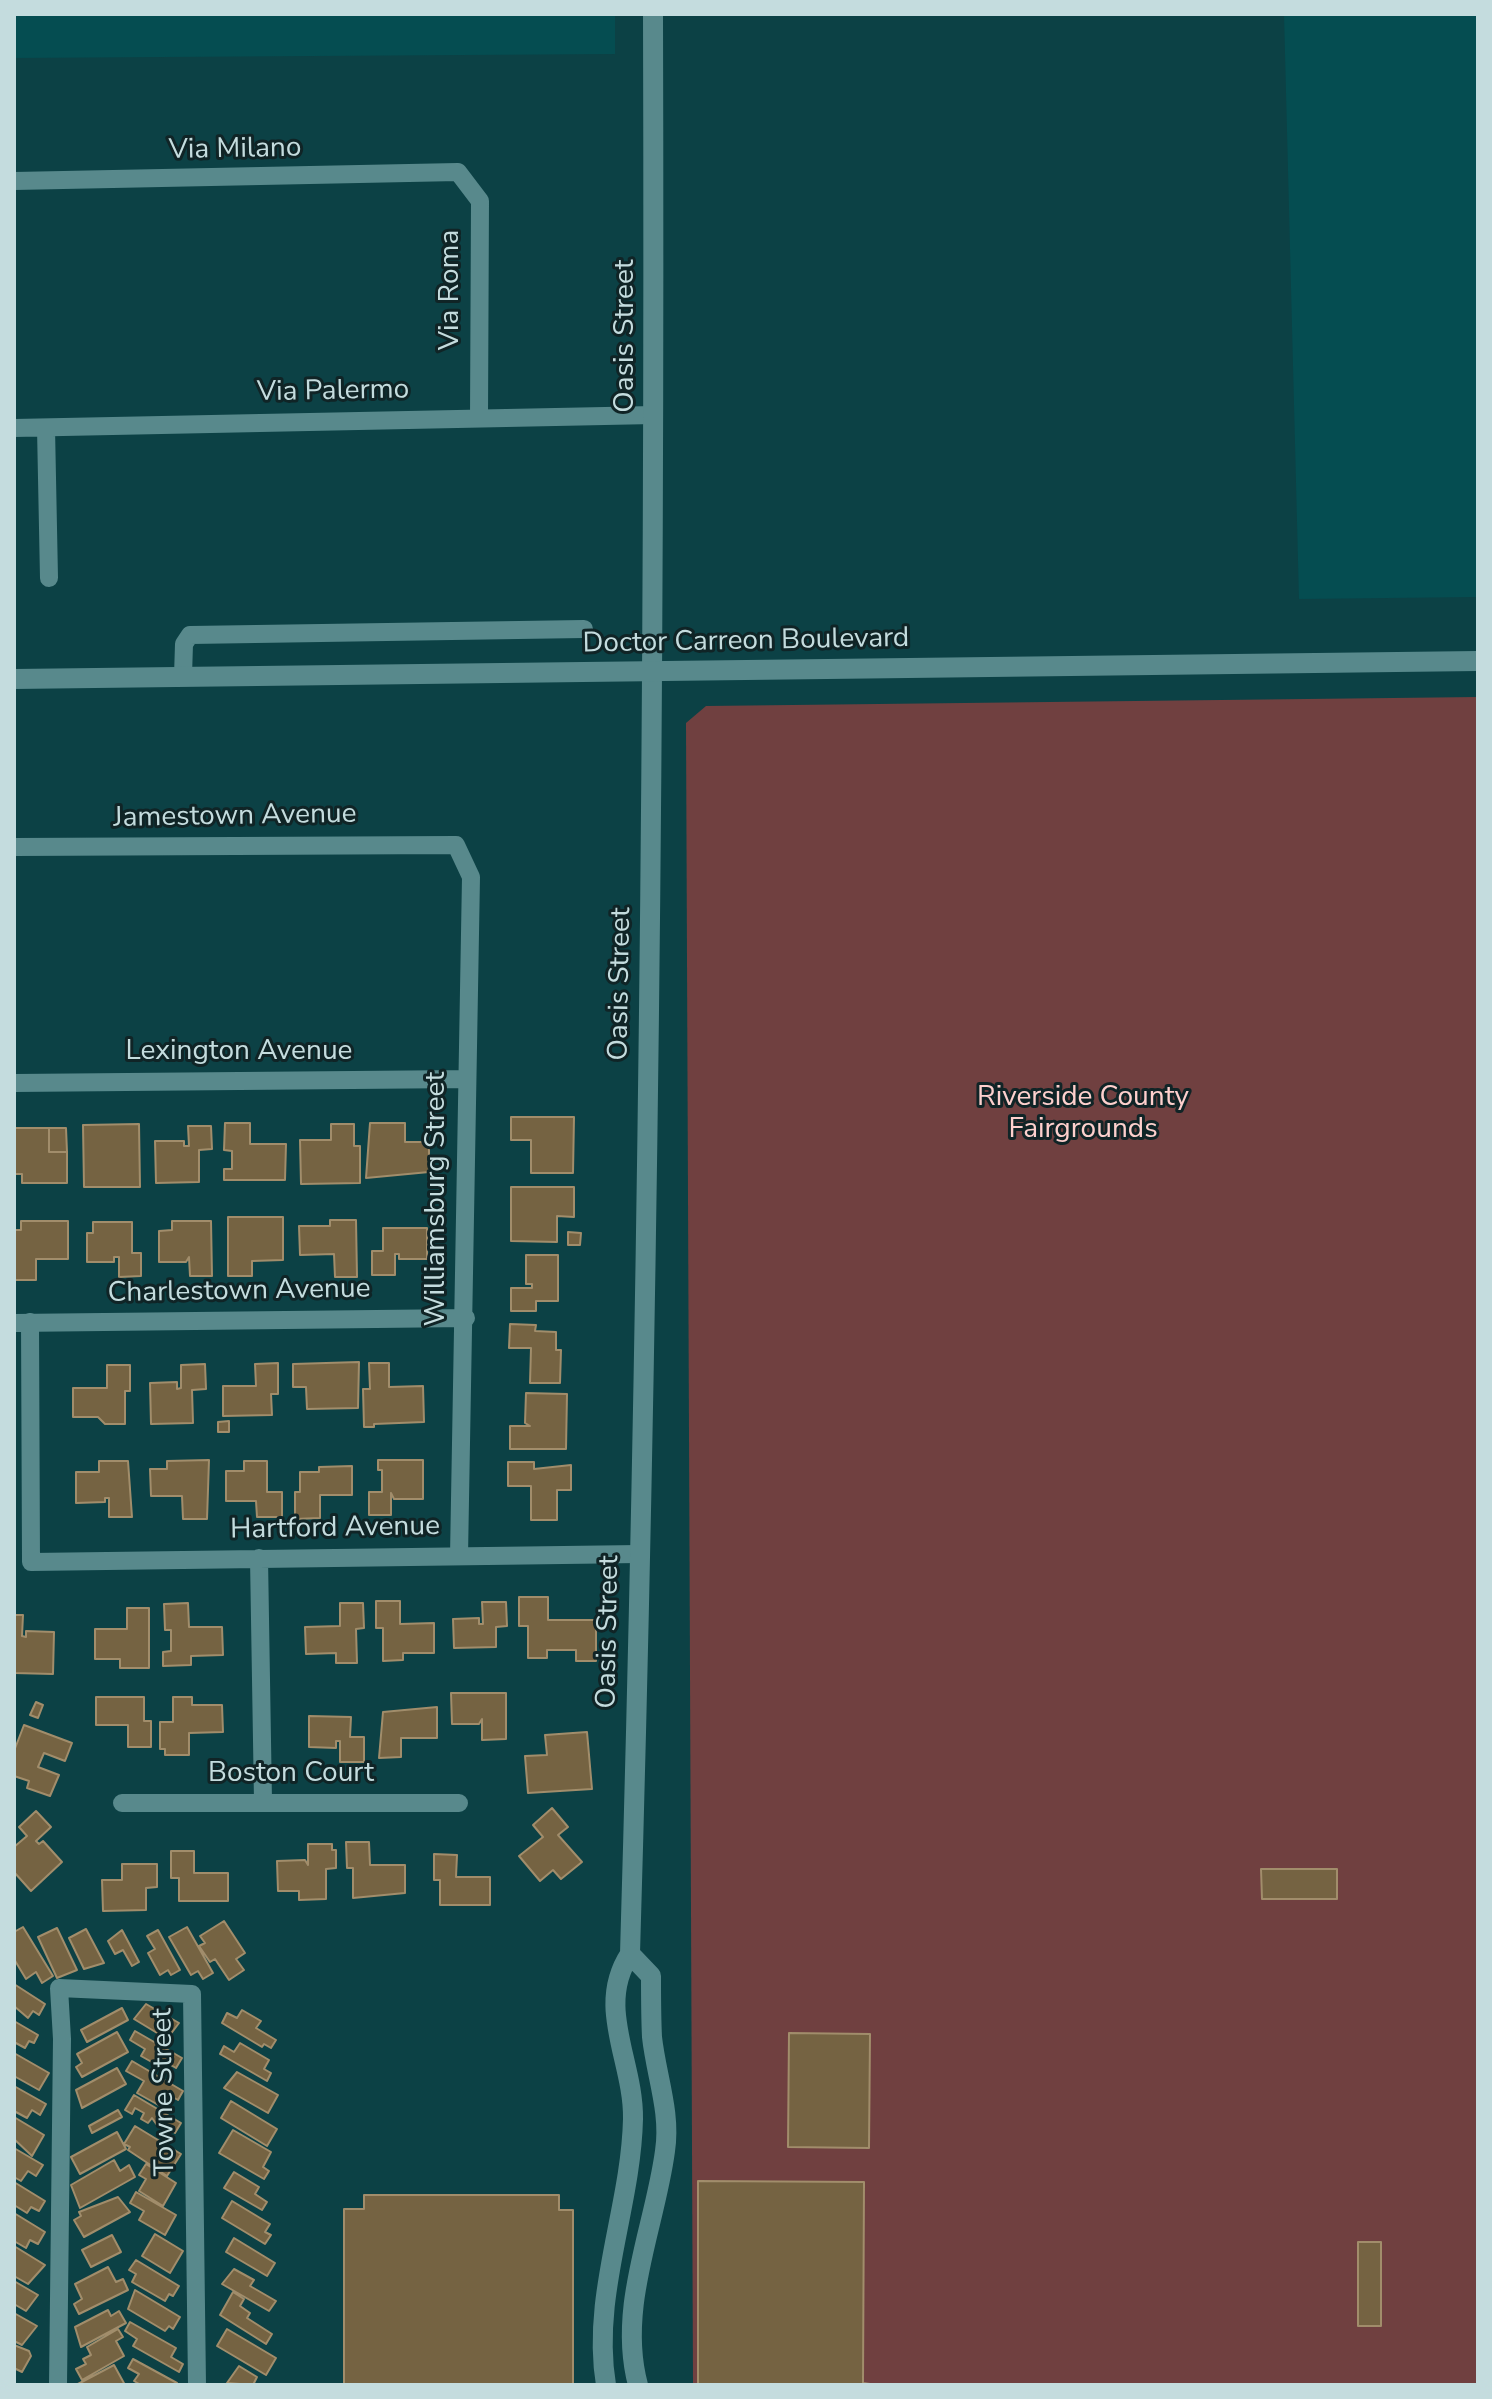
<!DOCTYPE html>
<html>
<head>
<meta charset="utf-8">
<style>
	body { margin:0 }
	#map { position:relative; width:1492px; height:2399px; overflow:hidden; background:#0c4145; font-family:"Nunito Sans",sans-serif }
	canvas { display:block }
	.frame { position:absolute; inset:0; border:16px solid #c4dcde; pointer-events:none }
</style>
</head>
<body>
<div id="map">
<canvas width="1492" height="2399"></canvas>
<div class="frame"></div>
</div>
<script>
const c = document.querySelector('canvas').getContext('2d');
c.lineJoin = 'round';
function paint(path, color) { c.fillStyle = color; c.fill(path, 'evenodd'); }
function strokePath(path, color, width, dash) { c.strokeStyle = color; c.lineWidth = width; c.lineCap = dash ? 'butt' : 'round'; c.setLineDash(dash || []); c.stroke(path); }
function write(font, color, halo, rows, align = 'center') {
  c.font = font + ' "Nunito Sans",sans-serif'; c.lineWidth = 6; c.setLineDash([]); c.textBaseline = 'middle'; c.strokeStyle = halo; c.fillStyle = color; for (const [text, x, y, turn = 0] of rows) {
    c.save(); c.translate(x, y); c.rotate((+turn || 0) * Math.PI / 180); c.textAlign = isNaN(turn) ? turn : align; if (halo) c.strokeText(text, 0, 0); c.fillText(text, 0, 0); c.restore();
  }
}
const built = new Path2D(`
	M14 14H615V54L14 58Z
	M1284 14H1478V597L1299 599Z`);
const green = new Path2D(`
	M1478 697V2385H693L686 723 706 706Z`);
const building = new Path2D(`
	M511 1117H574L573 1173H531V1140H511Z
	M225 1123H250V1144H286L285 1180H224V1169H232V1151L224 1150Z
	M370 1123H405V1142H429V1172L366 1178Z
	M139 1124 140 1187H84L83 1125Z
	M331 1124H354V1146H360V1183L301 1184 300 1140H331Z
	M188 1126H211L212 1149 199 1150V1182L156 1183 155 1141H184V1146H189Z
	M14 1128H49V1152H67V1183H22V1174H14Z
	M49 1128H66L67 1152H49Z
	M511 1187H574V1217L557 1216V1242L511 1241Z
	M228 1217H283V1260L252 1261V1276H228Z
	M330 1220H356L357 1277H335L334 1254 300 1255 299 1226H330Z
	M21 1221H68V1259H36V1280H14V1230H21Z
	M172 1221H211L212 1276H190L189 1257 186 1262H159V1231L172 1230Z
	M93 1222H132V1253H141V1276L119 1277V1257H114V1262H87V1233H93Z
	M383 1228H427V1259H399V1254H395V1275H372V1251H383Z
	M568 1232 581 1233 580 1245H568Z
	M526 1255H558V1301H536V1311H511V1288H532V1284H526Z
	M510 1324 536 1325 535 1331 556 1332V1350H561L560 1383H530L531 1348H509Z
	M359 1362 358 1408 307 1409 306 1387H293V1364Z
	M278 1363V1394H271L272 1415 223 1416V1386H256L255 1364Z
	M369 1363H389V1387L423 1386 424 1422 374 1424V1427H364L363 1389H370Z
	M205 1364 206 1389 192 1390 193 1423 151 1424 150 1383 177 1382V1389L181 1388V1365Z
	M107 1365H130V1391H125V1424H105L98 1417H73V1388H107Z
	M526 1393 567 1394 566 1449H510V1426H530L525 1423Z
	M229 1421V1432H218V1422Z
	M209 1460 207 1519H183L182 1496H151L150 1469H167V1461Z
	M378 1460H423V1499H394L391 1493V1515H369V1492H382V1470H378Z
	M99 1461H128L132 1517H109V1498H105V1502L76 1503V1472H99Z
	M244 1461H267V1492H282V1517H257L256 1501H226V1471H244Z
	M508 1462H534V1469L571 1465V1490H557V1520H531V1486H508Z
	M352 1466V1495H320V1518L295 1519V1492H300V1472H319V1467Z
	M519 1597H548V1620H596V1661H576V1650H547V1658H528V1626H519Z
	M376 1601H400V1624L434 1623V1653H403V1660L383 1661V1628H376Z
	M482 1602H506L507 1626 496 1627V1647L454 1648 453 1619 479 1618V1624H483Z
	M188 1603 189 1627H222L223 1655 191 1656V1665L163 1666V1652L171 1651V1630H165L164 1604Z
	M340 1603H363L364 1628 356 1629 357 1663H336V1653L306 1654 305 1627 340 1626Z
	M127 1608H149V1668H120V1659H95V1629H127Z
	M14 1615H23L22 1636 26 1637V1631L54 1632 53 1674 14 1673Z
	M451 1693H506V1739L482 1740V1719L479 1724H452Z
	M96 1697H144V1721H151V1747H128V1725H96Z
	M173 1697H192V1705H222L223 1732 189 1733V1755H165V1749H160V1722H173Z
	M36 1702 43 1705 38 1718 30 1715Z
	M437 1707V1738H401V1757L379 1758 383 1712Z
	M309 1716 351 1717 350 1737H364V1762H340V1741H336V1748L309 1747Z
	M24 1725 72 1743 65 1761 44 1753 38 1767 59 1775 50 1796 27 1788 29 1781 14 1776V1751Z
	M587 1732 592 1789 528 1793 525 1756 547 1755 545 1735Z
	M552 1808 568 1827 558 1835 582 1862 561 1879 553 1870 540 1881 519 1856 543 1837 533 1825Z
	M36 1811 51 1827 36 1841 39 1844 43 1841 62 1862 31 1891 14 1872V1847L27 1836 19 1827Z
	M346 1842H369L370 1865H405V1893L353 1898V1868H347Z
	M308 1844H332V1850H336V1868L326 1869V1899L299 1900V1891H278L277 1861 305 1860 308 1865Z
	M171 1851H194V1873H228V1901H179V1878H171Z
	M434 1854 457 1855 456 1877H490V1905H440V1880H434Z
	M122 1864H157V1887L146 1888V1910L103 1911 102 1880H122Z
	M1261 1869H1337V1899H1262Z
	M224 1921 245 1953 236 1959 244 1970 229 1980 215 1959 210 1962 199 1946 205 1943 200 1936Z
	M23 1927 53 1976 42 1983 36 1972 26 1979 14 1959V1932Z
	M187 1927 213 1973 203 1979 198 1971 191 1975 169 1937Z
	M57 1928 77 1970 57 1978 38 1937Z
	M86 1929 104 1963 84 1969 69 1938Z
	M122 1930 139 1962 132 1966 123 1950 115 1954 108 1941Z
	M158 1930 180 1970 171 1975 168 1970 160 1975 148 1953 155 1949 147 1936Z
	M14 1984 45 2004 39 2015 33 2011 28 2018 14 2006Z
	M146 2004 179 2023 167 2039 134 2019Z
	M122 2008 128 2020 87 2042 81 2030Z
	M242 2010 261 2021 256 2028 276 2040 271 2048 264 2044 262 2047 222 2023 227 2013 237 2018Z
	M14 2021 38 2035 34 2043 29 2041 25 2048 14 2042Z
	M135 2031 182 2058 176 2068 169 2064 166 2070 141 2056 145 2049 130 2040Z
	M117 2032 128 2052 82 2077 76 2067 82 2063 77 2054Z
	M789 2033 870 2034 869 2148 788 2147Z
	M240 2043 269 2060 264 2069 271 2073 267 2081 220 2054 224 2046 234 2052Z
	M14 2053 49 2073 39 2090 14 2076Z
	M132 2061 183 2091 178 2100 169 2095 162 2107 137 2093 144 2081 126 2071Z
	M117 2068 126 2084 82 2108 76 2090Z
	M237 2072 278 2095 268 2113 224 2088Z
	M14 2086 46 2104 40 2115 32 2110 27 2118 14 2111Z
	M134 2095 181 2123 175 2133 159 2123 157 2125 152 2118 148 2123 141 2119 144 2113 135 2108 132 2114 125 2110Z
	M231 2101 277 2129 267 2146 221 2118Z
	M118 2110 122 2117 92 2133 89 2126Z
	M14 2117 44 2135 32 2156 14 2139Z
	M135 2126 181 2154 167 2176 128 2150 130 2147 124 2144Z
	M233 2130 271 2152 263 2167 269 2171 264 2179 219 2153Z
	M117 2132 126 2149 80 2174 71 2157Z
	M14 2148 43 2165 36 2176 28 2171 21 2181 14 2177Z
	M114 2160 120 2171 129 2165 135 2177 80 2208 71 2185Z
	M146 2164 176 2183 163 2206 139 2191 146 2179 139 2175Z
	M234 2172 259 2187 255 2194 267 2202 262 2210 224 2188Z
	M698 2181 864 2182 863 2383 877 2385H698Z
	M14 2182 45 2201 39 2211 31 2207 27 2213 14 2205Z
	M136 2192 176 2215 165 2235 139 2220 144 2211 130 2203Z
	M364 2195H559V2210H573V2385H344V2209H364Z
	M118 2197 130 2212 84 2237 74 2220 81 2216 79 2212Z
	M232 2201 270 2224 265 2232 271 2235 265 2244 222 2218Z
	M14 2213 45 2232 38 2244 30 2240 26 2248 14 2241Z
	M155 2234 183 2251 170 2273 142 2256Z
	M112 2235 121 2252 91 2267 82 2250Z
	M234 2238 275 2263 267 2276 226 2252Z
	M1358 2242H1381V2326H1358Z
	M14 2246 45 2265 28 2284 14 2276Z
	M136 2260 179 2286 173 2296 169 2294 165 2301 132 2282 136 2274 129 2270Z
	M108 2267 116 2282 123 2279 128 2290 79 2314 74 2304 82 2299 75 2284Z
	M234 2269 254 2280 250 2286 276 2301 269 2311 222 2284Z
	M14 2281 38 2295 26 2311 14 2304Z
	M135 2290 180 2317 173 2329 169 2326 165 2331 128 2309Z
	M233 2292 244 2299 240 2306 250 2313 247 2318 272 2334 266 2344 220 2315Z
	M108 2310 111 2316 119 2311 126 2323 81 2347 75 2327Z
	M14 2313 37 2326 22 2345 14 2341Z
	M130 2322 176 2348 171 2357 183 2364 179 2372 133 2346 137 2339 125 2331Z
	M118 2329 123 2337 116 2341 124 2356 82 2380 76 2369 86 2364 83 2359 91 2355 87 2347Z
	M227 2329 276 2358 266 2375 217 2346Z
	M14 2345 29 2351 31 2356 22 2372 14 2368Z
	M133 2359 177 2383 176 2385H141L134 2381 139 2374 128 2368Z
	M114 2365 125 2385H76Z
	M239 2366 257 2377 253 2385 227 2383Z`);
const minor = new Path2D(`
	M14 181 458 172 480 201 479 417
	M14 428 654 415
	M46 428 49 578
	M183 676 184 644 190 635 584 629
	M14 847 456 845 471 877 459 1556
	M14 1083 465 1079
	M30 1322 31 1562 639 1554
	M14 1323 466 1318
	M259 1558 263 1801
	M122 1803H459
	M58 2385 62 2039 59 1988 192 1994 197 2385`);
const tertiary = new Path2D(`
	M630 1954 651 1976C651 1996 651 2017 652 2037 656 2075 671 2112 665 2151 655 2227 617 2307 638 2385
	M606 2385C591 2296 631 2208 633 2119 634 2061 595 2007 630 1954 649 1308 655 661 653 14`);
const secondary = new Path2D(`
	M14 679 1478 661`);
const streetNames = [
	["Via Milano",235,150,-1],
	["Via Roma",451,290,-90],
	["Oasis Street",626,336,-90],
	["Via Palermo",333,392,-1],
	["Doctor Carreon Boulevard",746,642,-1],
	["Jamestown Avenue",235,817,-1],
	["Oasis Street",621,984,-89],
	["Lexington Avenue",239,1052],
	["Williamsburg Street",437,1199,-90],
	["Charlestown Avenue",239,1292,-1],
	["Hartford Avenue",335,1529,-1],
	["Oasis Street",609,1632,-89],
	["Boston Court",291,1774],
	["Towne Street",165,2092,-91]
];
const parkNames = [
	["Riverside County",1083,1098],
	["Fairgrounds",1083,1130]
];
paint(built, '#054d51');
paint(green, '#704040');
paint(building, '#756342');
strokePath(building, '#a18d6b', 2);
strokePath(minor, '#58898c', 18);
strokePath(tertiary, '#58898c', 20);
strokePath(secondary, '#58898c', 20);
write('28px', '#c4dcde', '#102426', streetNames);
write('28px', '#fed0cd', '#102426', parkNames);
</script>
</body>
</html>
